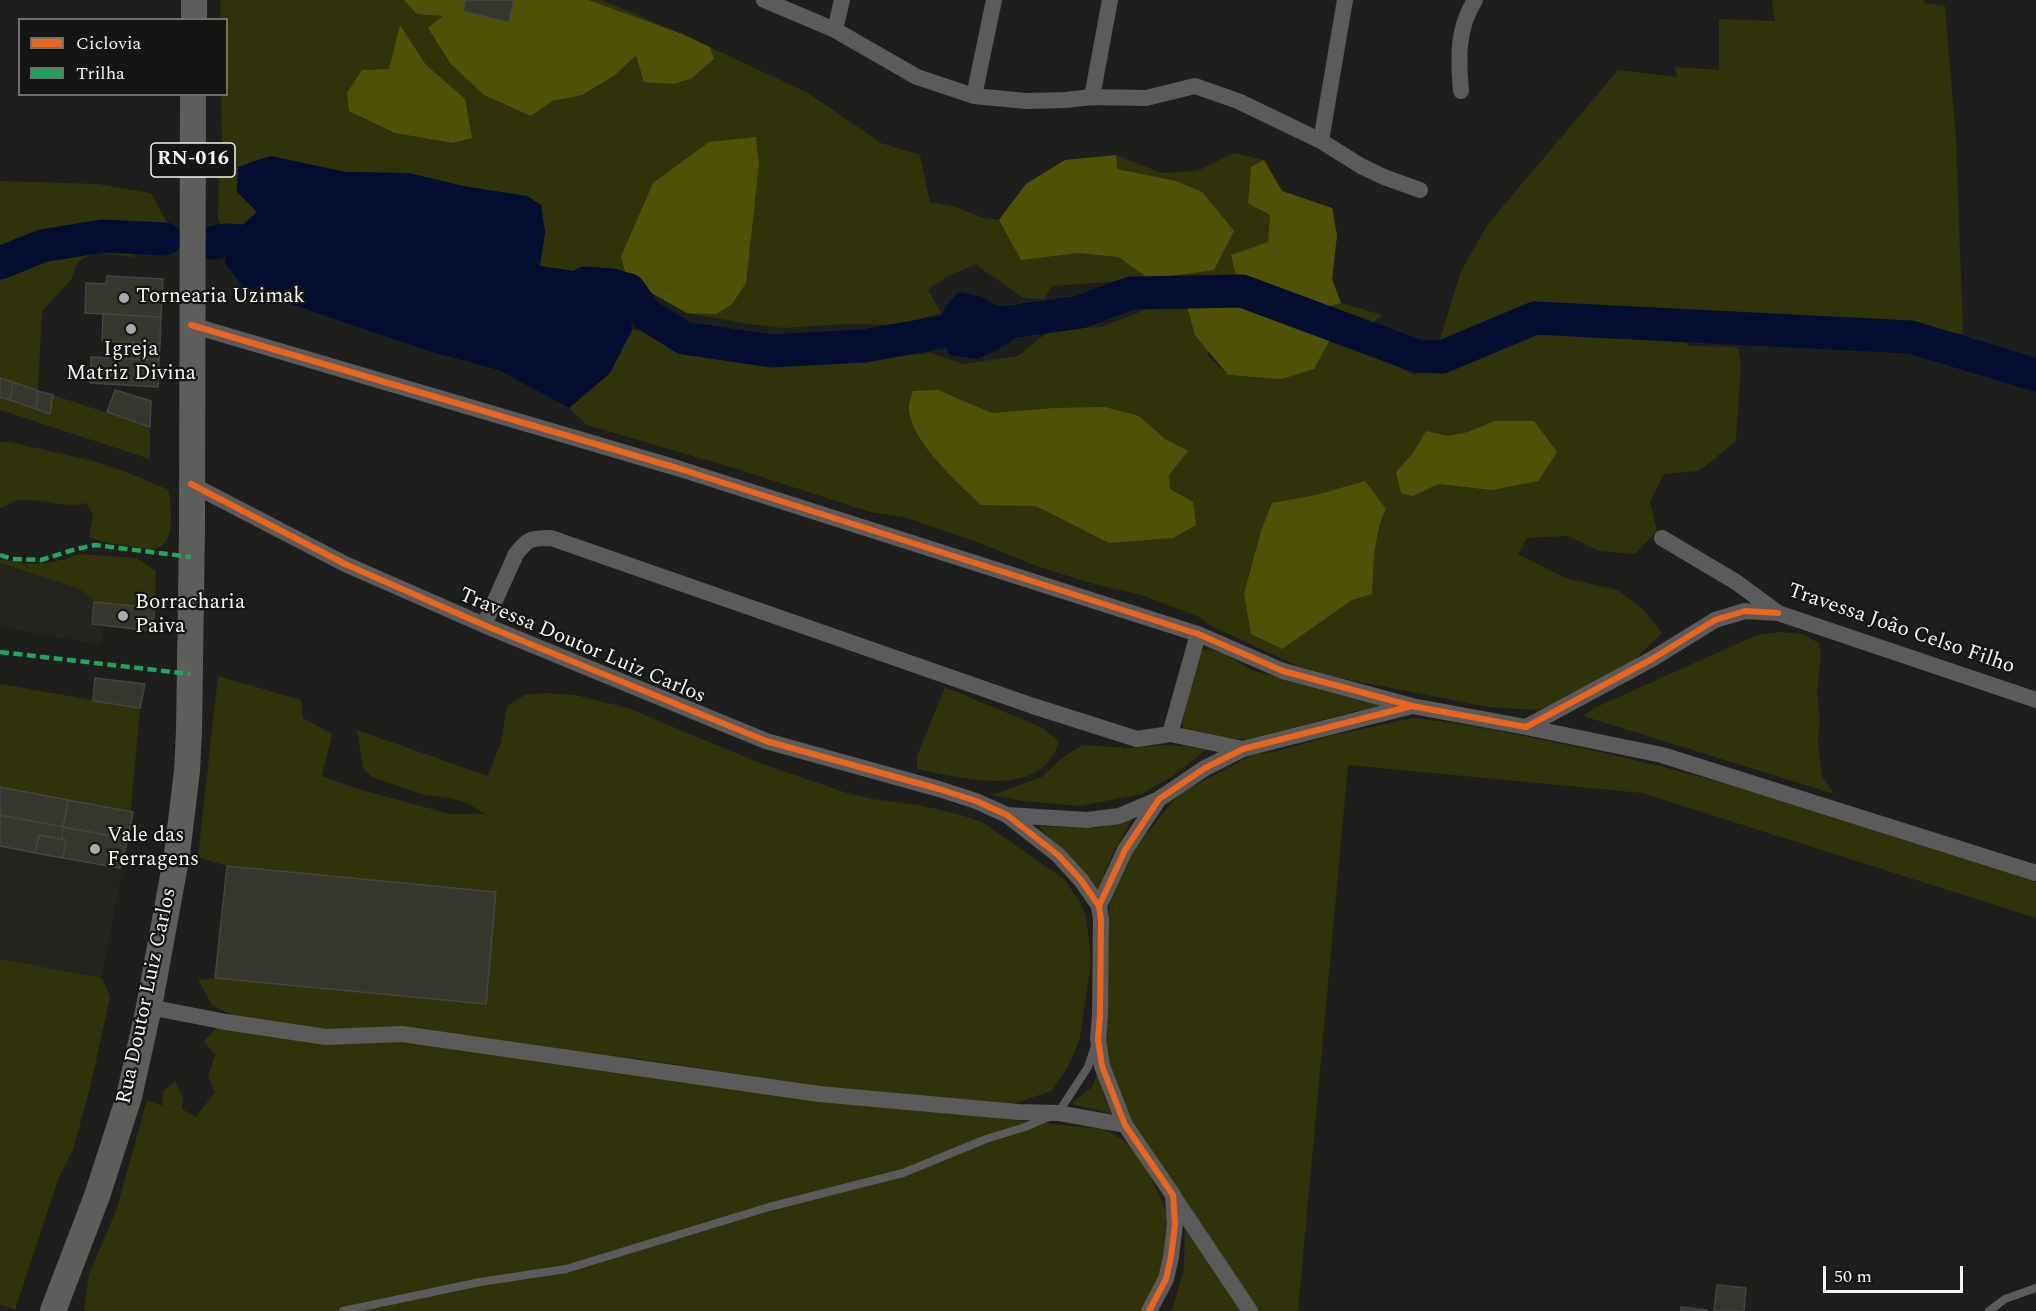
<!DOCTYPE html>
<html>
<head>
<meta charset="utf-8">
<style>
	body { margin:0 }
	#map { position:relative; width:2036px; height:1311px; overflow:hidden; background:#1e1e1d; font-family:Spectral,serif }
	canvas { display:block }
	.legend { position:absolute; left:18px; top:18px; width:210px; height:78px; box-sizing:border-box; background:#151613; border:2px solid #6f6f6d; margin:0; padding:8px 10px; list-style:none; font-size:18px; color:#f5f5f3 }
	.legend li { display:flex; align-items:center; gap:12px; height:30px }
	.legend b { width:30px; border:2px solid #6f6f6d }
	.scale { position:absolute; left:1823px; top:1266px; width:140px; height:27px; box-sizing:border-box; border:3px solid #f5f5f3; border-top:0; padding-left:8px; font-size:18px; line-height:21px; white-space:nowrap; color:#f5f5f3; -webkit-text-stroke:4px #151613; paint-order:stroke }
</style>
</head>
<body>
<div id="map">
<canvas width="2036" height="1311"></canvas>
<ul class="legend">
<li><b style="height:8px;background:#eb651d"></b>Ciclovia</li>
<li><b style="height:8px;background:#20a55d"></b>Trilha</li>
</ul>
<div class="scale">50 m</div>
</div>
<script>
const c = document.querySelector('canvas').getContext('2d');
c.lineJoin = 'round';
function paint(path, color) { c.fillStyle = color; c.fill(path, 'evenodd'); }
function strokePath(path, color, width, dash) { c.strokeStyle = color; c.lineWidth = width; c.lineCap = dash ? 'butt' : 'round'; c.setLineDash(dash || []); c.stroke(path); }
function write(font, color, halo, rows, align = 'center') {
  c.font = font + ' Spectral,serif'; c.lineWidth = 4.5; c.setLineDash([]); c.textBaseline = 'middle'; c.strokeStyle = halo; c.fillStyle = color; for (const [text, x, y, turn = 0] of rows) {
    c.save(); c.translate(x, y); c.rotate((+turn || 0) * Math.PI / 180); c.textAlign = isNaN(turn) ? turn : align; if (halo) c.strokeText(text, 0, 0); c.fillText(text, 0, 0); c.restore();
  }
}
const built = new Path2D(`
	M0 563 80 589 94 602 92 624 104 626 101 645 0 627Z
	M0 787 133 812 102 978 0 959Z`);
const green = new Path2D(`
	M220 0H602L682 34 808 93 881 143 920 155 930 202 956 207 984 218 999 220 1026 184 1065 160 1116 155 1161 173 1197 171 1234 153 1264 160 1282 191 1332 208 1337 235 1332 279 1341 303 1382 315 1370 326 1281 295 1218 279H1149L1052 286 1044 299 1023 298 975 264 943 279 928 290 941 313 901 325 847 324 783 328 749 324 687 313 627 279 539 266 545 232 463 186 408 173 345 172 271 156 257 212 228 238 218 219 219 174 222 140 221 95 226 94V20L221 19Z
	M1772 0H1924V3L1945 6 1956 138 1963 334 1682 317 1529 311 1438 346 1461 271 1488 224 1618 70 1677 77 1675 67 1719 70V19L1775 21Z
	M0 181 98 184 151 193 167 223 165 234 150 247 132 257 95 252 78 262 71 280 42 311 38 391 0 378Z
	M1150 308 1192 309 1211 326 1208 356 1229 376 1314 369 1334 333 1414 375 1442 365 1530 325 1660 333 1682 338 1690 346 1738 347 1741 363 1736 441 1699 471 1664 474 1650 502 1657 531 1635 554 1599 551 1568 536 1527 538 1518 554 1565 578 1617 590 1642 608 1662 633 1627 667 1557 704 1536 710 1488 707 1340 678 1300 667 1211 626 1199 617 1142 595 1094 584 1036 566 988 546 907 518 870 512 737 469 587 425 569 408 610 373 632 330 654 332 700 356 744 361 804 365 930 353 963 364 1018 356 1050 330 1101 327Z
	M53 395 150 427V459L0 410V397L50 414Z
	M0 442H10L93 461 126 472 169 490C170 507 178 544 154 549 147 550 138 547 130 546 116 544 102 543 89 537L93 516 86 503C64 509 41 498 18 500 12 501 6 506 0 508Z
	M78 554 137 558 156 571 155 608 94 602 80 589 0 563V559C32 566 47 566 78 554Z
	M1781 632 1802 634 1819 643 1821 656 1817 691 1820 723 1818 742 1822 776 1834 794 1583 716 1594 708 1757 635Z
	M1207 649 1223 653 1251 670 1394 706 1356 711 1247 740 1224 739 1183 731V720L1196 659 1201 651Z
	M218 676 301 700 303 718 332 734 322 776 358 789 450 814H485L467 803 449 798 424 795 372 777 363 768 357 730 488 776 501 742 507 706 525 695 546 693 575 695 628 708 757 762 847 793 872 799 919 805 961 815 982 822 1064 879 1078 899 1086 915 1091 962 1080 1038 1068 1067 1051 1091 1016 1103 952 1100 818 1086 640 1059 338 1031 234 1016 212 1005 198 980 215 978 496 892 227 866 198 857Z
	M0 684 140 708 131 809 133 812 0 787Z
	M945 687 1043 728 1059 741C1042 801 961 778 917 769V756Z
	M1413 718C1455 722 1496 730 1538 739 1705 771 1866 826 2028 875L2036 883V918L1642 793 1348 765 1298 1311H1255L1124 1113 1104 1049 1108 918 1113 880 1123 862 1180 793 1252 755 1277 751 1334 735Z
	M1082 745 1130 748 1161 745 1187 746 1206 750 1173 776 1142 794 1079 806 1023 801 992 795 1042 777 1062 758Z
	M1133 818C1118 844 1103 867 1099 897L1056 844 1038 826 1098 828Z
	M0 959 102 978 110 997 91 1084 73 1150 59 1177 15 1310 0 1304Z
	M217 1027 404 1041 930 1107 1011 1120 1104 1129 1130 1144 1147 1168 1169 1217 1166 1259 1149 1299 1141 1311H84L89 1274 116 1211 147 1100 162 1106 163 1092 175 1081 183 1098 182 1109 196 1117 215 1092 208 1077 215 1055 204 1041Z
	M1098 1071 1104 1096 1113 1114 1071 1104 1093 1086Z
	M1185 1225 1245 1311H1172L1184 1267Z`);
const forest = new Path2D(`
	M404 0H588L682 34 710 47 714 59 692 78 674 84 644 82 636 55 615 75 582 95 552 101 531 116 484 95 451 64 428 28 443 16 417 14Z
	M400 25 426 65 465 99 472 138 452 143 395 133 349 111 347 93 362 70 389 69Z
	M756 137 759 164 746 283 732 304 716 314 687 313 627 279 621 257 653 183 709 142Z
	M1116 155 1117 169 1176 181 1202 192 1234 231 1214 270 1149 279 1119 257 1078 253 1021 260 999 220 1026 184 1065 160Z
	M1264 160 1282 191 1332 208 1337 235 1332 279 1341 303 1319 309 1281 295 1243 286 1235 272 1231 255 1268 242 1270 215 1248 203 1251 167Z
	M1240 298 1334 333 1314 369 1282 379 1228 375 1195 335 1185 299Z
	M938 390 992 413 1054 408 1105 407 1139 416 1165 439 1188 451 1169 475 1170 489 1193 502 1196 525 1173 538 1109 543 1036 506 981 505C959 483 907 439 909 405 910 401 912 395 913 391Z
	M1495 421H1534L1557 452 1538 481 1492 490 1438 484 1413 496 1401 493 1396 472 1413 453 1426 431 1448 436 1468 432Z
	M1365 481 1386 509C1373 535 1374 565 1372 594L1352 600 1282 649 1251 634 1244 594 1261 531 1272 503 1316 495Z`);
const water = new Path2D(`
	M270 156 345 172 408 173 463 186 527 196 541 205 545 232 540 266 627 279 632 330 610 373 569 408 499 370 432 352 244 288 225 263 226 240 257 212 237 192 238 167Z
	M959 292 979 296 996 305 1020 309 1027 329 1006 345 978 359 950 355C935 331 938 310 959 292Z`);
const river = new Path2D(`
	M212 243 226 240 270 243
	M0 263 42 246 102 236 165 239
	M585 283 611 285 629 290 647 315 684 338 771 351 864 346 954 330 1080 312 1131 293 1242 291 1417 356 1442 357 1535 318 1911 337 2036 375`);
const building = new Path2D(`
	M466 0H514L509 22 463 11Z
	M107 276 163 279 161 317 85 313 86 283 106 284Z
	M103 314 161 317 160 344 102 341Z
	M128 342 160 344 159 360 127 359Z
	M91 357 159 360 158 387 90 383Z
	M0 378 13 382 10 400 0 397Z
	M13 382 38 391 36 409 10 400Z
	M115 390 151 401 150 427 107 412Z
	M38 391 53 395 50 414 36 409Z
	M94 602 155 608 152 631 92 624Z
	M95 678 145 684 140 708 93 701Z
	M0 787 68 800 63 827 0 815Z
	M68 800 133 812 128 839 63 827Z
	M0 815 63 827 62 839 39 835 35 853 0 846Z
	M63 827 128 839 120 868 63 858 66 840 62 839Z
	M39 835 66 840 63 858 35 853Z
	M227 866 496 892 486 1004 215 978Z
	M1717 1285 1746 1288 1744 1311H1714Z
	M1681 1307 1707 1310V1311H1681Z`);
const lane = new Path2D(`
	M343 1311 480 1282 566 1269 769 1207 903 1173 986 1139 1025 1127 1058 1113 1088 1067 1095 1046
	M1989 1311 2005 1299 2036 1288`);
const street = new Path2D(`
	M764 0 835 30 917 77 974 96 1026 101 1066 100 1092 97 1146 98 1195 86 1238 101 1321 141 1361 166 1384 177 1420 190
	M835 30 842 0
	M1461 91C1458 58 1457 29 1475 0
	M974 96 994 0
	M1092 97 1110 0
	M1321 141 1345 0
	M191 325 677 468 1198 634 1283 671 1412 706
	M191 484 345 564 484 625 766 741 939 789 976 801 1007 815 1058 855 1081 880 1099 906
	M1662 538 1736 582 1778 613 2036 700
	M484 625 516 554C528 538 532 538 551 538L1033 706 1137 739 1170 734 1243 749
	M1526 727 1662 755 2036 873
	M1170 734 1198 634
	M1007 815 1087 820 1119 816 1159 799
	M149 1007 226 1022 326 1037 402 1034 819 1094 1018 1112 1058 1113 1125 1125
	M1173 1196 1250 1311
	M1149 1311 1166 1279 1171 1257 1175 1224 1173 1195 1125 1125 1102 1066 1098 1039 1100 1016 1101 920 1099 906 1125 850 1159 799 1205 768 1243 749 1412 706 1526 727 1652 659 1715 620 1745 611 1778 613`);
const primary = new Path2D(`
	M194 20V0
	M53 1311 97 1196 129 1097 149 1007 177 854 187 771 189 731 192 529 193 94`);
const quiet = new Path2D(`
	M0 555 12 559 41 560 76 549 95 545 191 557
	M0 652 190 674`);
const cycleway = new Path2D(`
	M191 325 677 468 1198 634 1283 671 1412 706
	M191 484 345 564 484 625 766 741 939 789 976 801 1007 815 1058 855 1081 880 1099 906
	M1149 1311 1166 1279 1171 1257 1175 1224 1173 1195 1125 1125 1102 1066 1098 1039 1100 1016 1101 920 1099 906 1125 850 1159 799 1205 768 1243 749 1412 706 1526 727 1652 659 1715 620 1745 611 1778 613`);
const markers = [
	[124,298,6,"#aaaaa8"],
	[131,329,6,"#aaaaa8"],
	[123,616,6,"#aaaaa8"],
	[95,849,6,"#aaaaa8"]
];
const shields = [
	[193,160,84]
];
const shieldNames = [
	["RN-016",193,160]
];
const poiNames = [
	["Tornearia Uzimak",136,298],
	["Igreja",131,351,"center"],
	["Matriz Divina",131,375,"center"],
	["Borracharia",135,604],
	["Paiva",135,628],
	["Vale das",107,837],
	["Ferragens",107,861]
];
const streetNames = [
	["Travessa João Celso Filho",1901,630,19],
	["Travessa Doutor Luiz Carlos",582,647,23],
	["Rua Doutor Luiz Carlos",148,996,-78]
];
paint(built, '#23241d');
paint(green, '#303209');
paint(forest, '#4f5206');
paint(water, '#030e30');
strokePath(river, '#030e30', 33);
paint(building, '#36372c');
strokePath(building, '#444', 1.5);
strokePath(lane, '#5b5b5b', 8);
strokePath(street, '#5b5b5b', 16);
strokePath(primary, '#5d5d5c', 26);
strokePath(quiet, '#20a55d', 4.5, [9, 4.5]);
strokePath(cycleway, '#eb651d', 6);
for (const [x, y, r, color] of markers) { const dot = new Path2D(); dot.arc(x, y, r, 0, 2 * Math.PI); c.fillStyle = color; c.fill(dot); strokePath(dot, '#151613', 2); }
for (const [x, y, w] of shields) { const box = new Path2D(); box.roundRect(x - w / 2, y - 17, w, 34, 4.5); c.fillStyle = '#151613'; c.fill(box); strokePath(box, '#f5f5f3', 1.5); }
write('bold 20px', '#f5f5f3', null, shieldNames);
write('21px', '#f5f5f3', '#151613', poiNames, 'left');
write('21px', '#f5f5f3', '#151613', streetNames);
</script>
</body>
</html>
